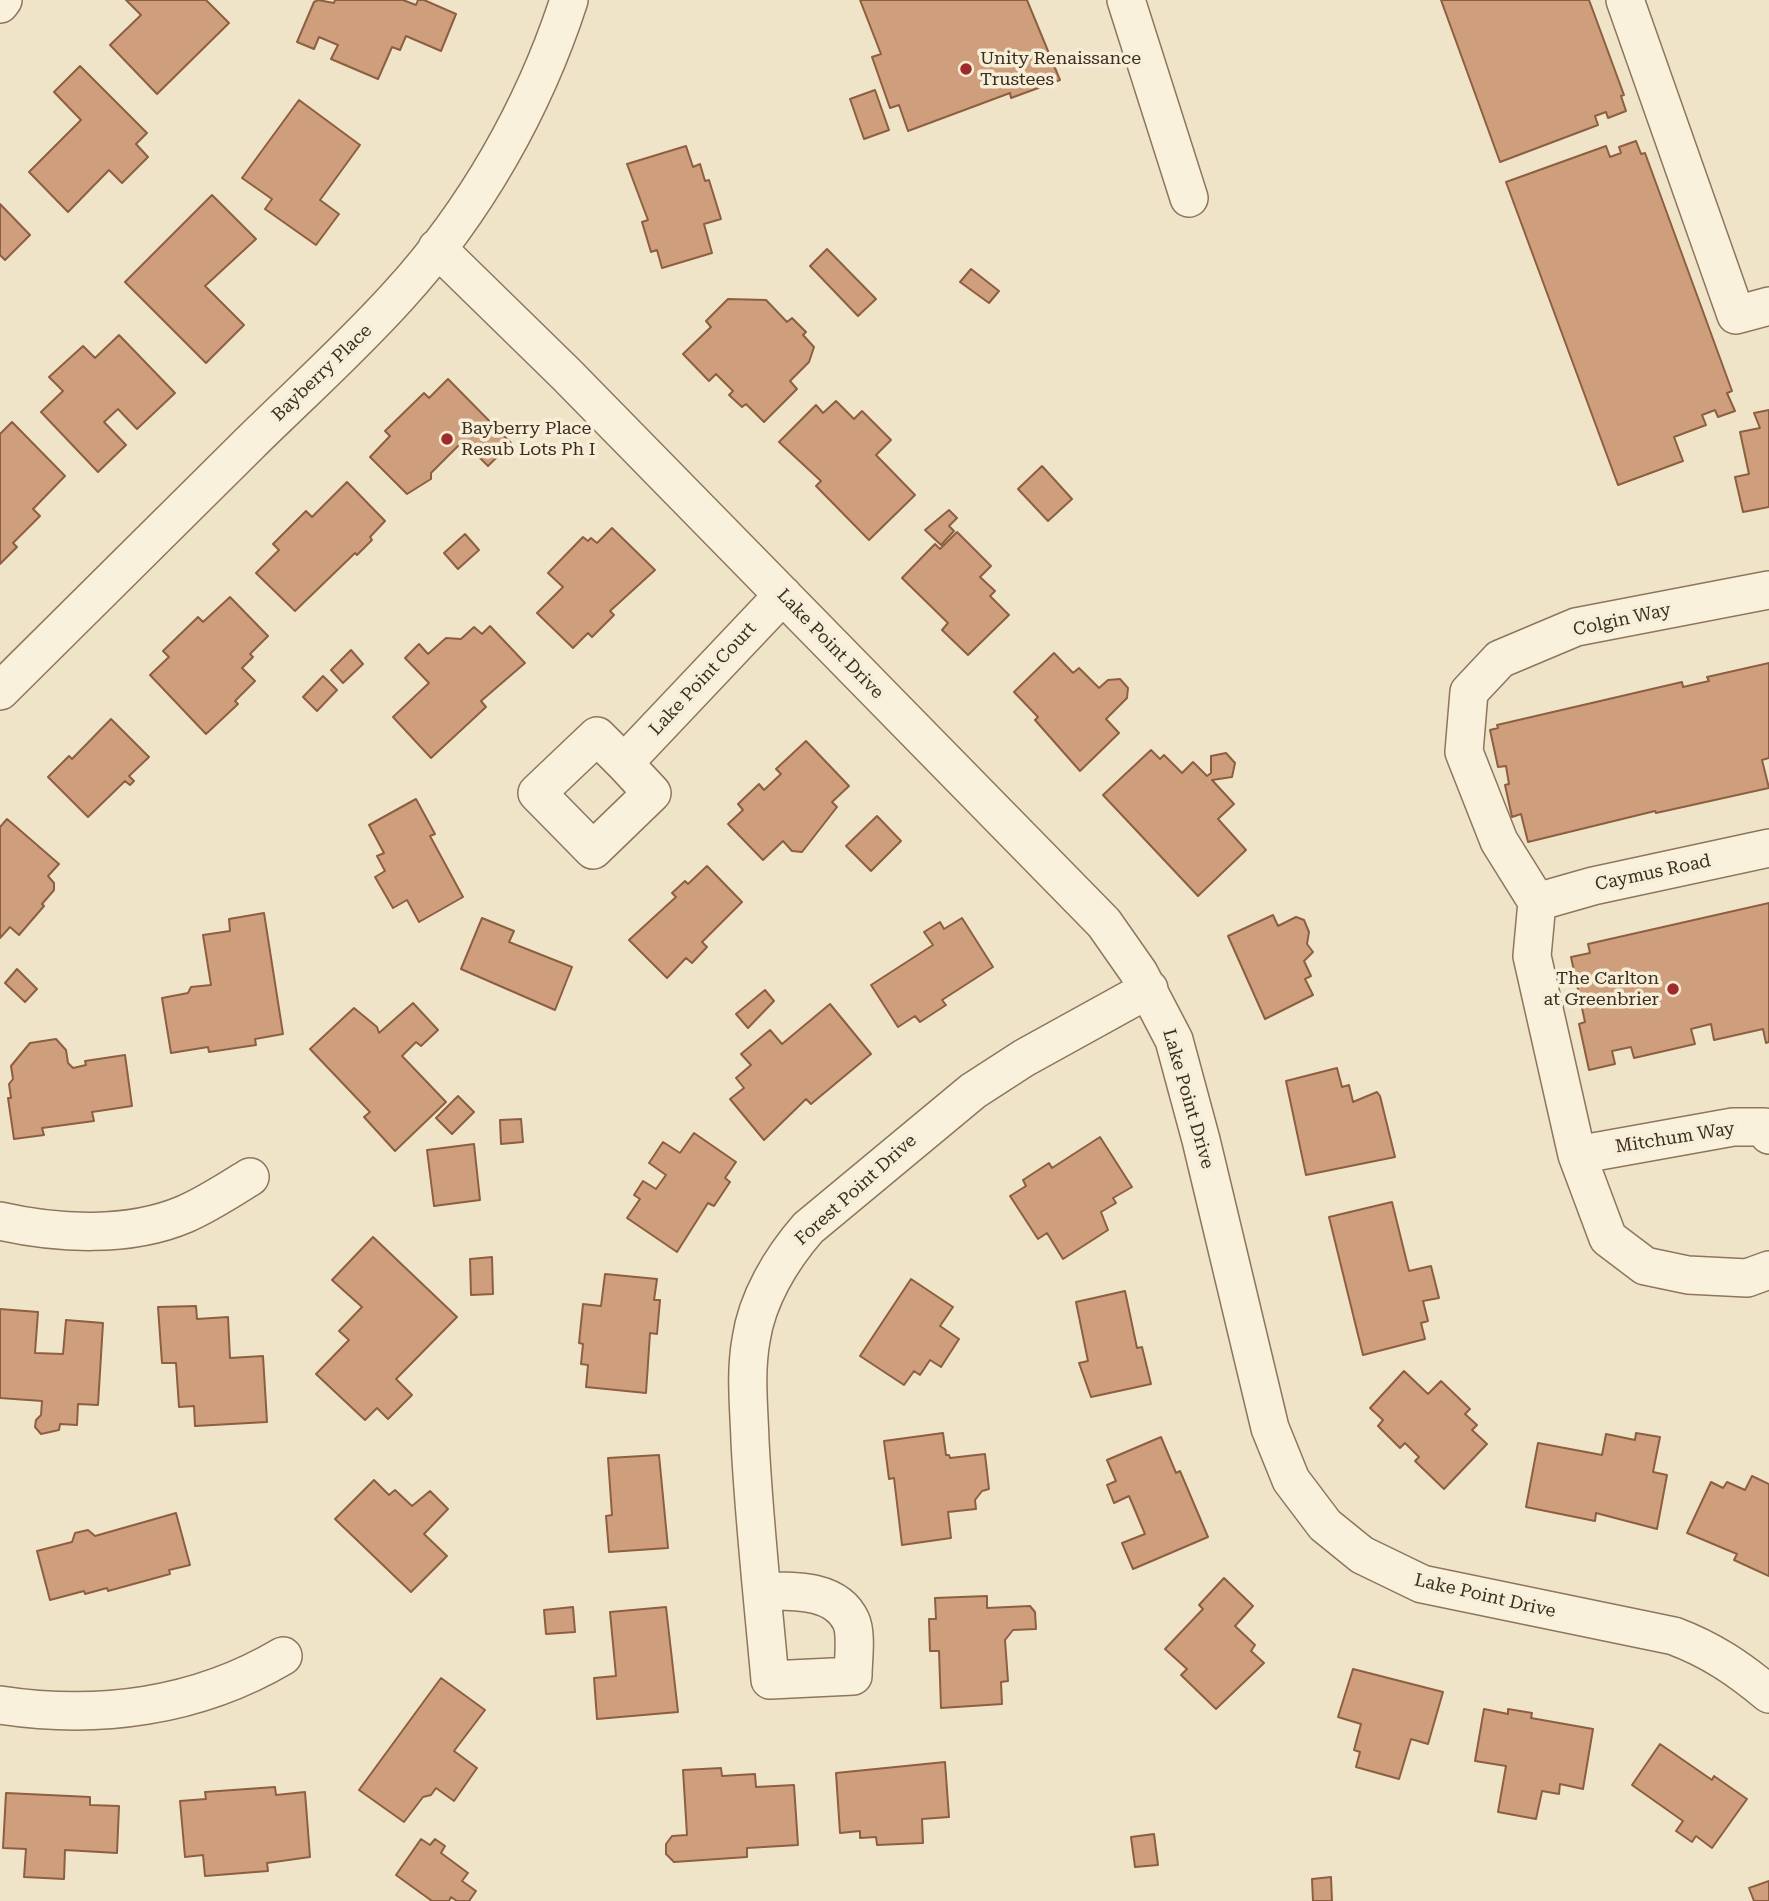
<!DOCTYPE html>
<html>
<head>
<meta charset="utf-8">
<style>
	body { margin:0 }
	canvas { display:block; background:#f0e4c8 }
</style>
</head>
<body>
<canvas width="1769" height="1901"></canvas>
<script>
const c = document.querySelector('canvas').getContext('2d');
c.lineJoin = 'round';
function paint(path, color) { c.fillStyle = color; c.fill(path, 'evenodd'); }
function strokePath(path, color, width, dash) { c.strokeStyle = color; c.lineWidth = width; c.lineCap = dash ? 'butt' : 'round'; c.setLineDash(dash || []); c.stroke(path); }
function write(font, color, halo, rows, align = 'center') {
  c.font = font + ' "Roboto Serif",serif'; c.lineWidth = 7; c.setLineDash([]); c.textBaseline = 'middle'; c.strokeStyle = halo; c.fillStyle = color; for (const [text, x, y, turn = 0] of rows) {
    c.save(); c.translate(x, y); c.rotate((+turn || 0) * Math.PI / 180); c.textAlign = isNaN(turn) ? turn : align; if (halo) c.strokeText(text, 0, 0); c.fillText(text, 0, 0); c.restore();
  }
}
const building = new Path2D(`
	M126 0H206L229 23 157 94 110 45 141 15Z
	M318 0 334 3 335 0H403L416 5 418 0H424L456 14 441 51 406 36 400 50 392 47 378 79 331 59 338 45 319 37 314 49 297 42 314 2Z
	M860 0H1027L1060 80 1011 98 1010 93 908 131 899 105 890 108 872 57 881 54Z
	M1441 0H1589L1624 95 1621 96 1626 111 1608 118 1606 112 1595 116 1598 125 1500 162Z
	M80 66 147 133 136 144 148 157 122 183 109 170 68 212 29 172 81 120 54 92Z
	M875 90 889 130 864 139 850 99Z
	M299 100 360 145 320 200 339 214 316 245 265 209 272 199 242 178Z
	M1636 141 1641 154 1645 153 1732 391 1727 393 1735 411 1718 417 1715 410 1702 415 1706 425 1674 437 1683 461 1618 485 1506 182 1606 146 1610 157 1621 153 1619 147Z
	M686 146 693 167 700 164 705 181 709 180 721 219 704 224 712 253 662 268 657 250 651 252 642 222 648 220 627 164Z
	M212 195 256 239 205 286 244 325 206 363 125 282Z
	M0 204 30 235 5 260 0 255Z
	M827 249 876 299 858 316 810 266Z
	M971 269 999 291 989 303 960 282Z
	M728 299 766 300 787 322 792 318 806 332 803 335 814 347 809 362 790 381 797 389 764 422 746 404 742 407 729 395 733 391 716 374 709 381 683 354 711 327 706 321Z
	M119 335 175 393 137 429 118 409 104 422 126 445 98 472 41 412 63 391 49 377 83 346 95 358Z
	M448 379 511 443 488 466 463 441 431 473V479L407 494 370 457 390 436 385 431 424 393 429 398Z
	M836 401 854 419 862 411 891 440 876 455 915 495 869 540 816 486 821 481 779 442 816 405 823 413Z
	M1769 410V507L1743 512 1735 477 1749 474 1740 432 1760 428 1754 413Z
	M12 422 65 476 33 509 40 516 13 543 17 547 0 564V434Z
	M1042 466 1072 499 1048 521 1018 489Z
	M347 482 385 521 370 537 372 540 357 555 355 553 295 611 256 573 279 550 273 544 306 511 312 517Z
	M949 510 957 518 949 526 954 531 941 545 925 530Z
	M612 528 655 570 610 611 614 615 592 637 588 633 573 648 537 613 563 587 548 573 583 537 588 541 591 538 597 543Z
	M957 532 991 566 980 577 995 591 990 596 1009 615 968 655 942 630 948 623 902 578 935 544 940 549Z
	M465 534 479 550 458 569 444 553Z
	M230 597 268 636 250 654 253 657 242 668 255 681 235 701 238 704 206 734 150 675 169 657 163 651 198 617 203 622Z
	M490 626 525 663 481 701 486 707 431 758 393 717 429 683 405 658 419 644 428 654 446 638 461 639 474 627 482 634Z
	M351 650 363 664 343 683 331 670Z
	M1054 653 1073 673 1079 668 1099 688 1108 680 1120 679 1128 688 1127 698 1106 719 1119 733 1080 771 1035 720 1038 717 1014 692Z
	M1769 663V758L1762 760 1769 788 1656 813 1655 811 1528 842 1521 814 1512 817 1505 785 1509 784 1506 766 1498 767 1490 730 1498 728 1497 725 1682 682 1683 687 1709 681 1707 677Z
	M323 676 337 690 317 711 303 697Z
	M111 719 149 757 129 776 134 781 130 785 125 781 88 817 48 777 69 756 72 759Z
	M806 741 849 786 832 802 837 807 802 852 792 851 783 841 763 860 728 824 743 810 738 804 759 784 764 790 781 774 776 769Z
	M1151 750 1160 759 1164 755 1182 773 1193 762 1207 776 1211 773V756L1226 753 1235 763 1232 777 1212 780 1234 804 1218 819 1246 850 1198 896 1103 795Z
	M416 799 435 834 430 836 463 897 419 922 407 900 393 908 375 877 385 871 377 856 384 853 369 825Z
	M877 816 901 841 871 871 846 846Z
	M7 819 59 864 48 876 54 883V890L42 904 44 906 19 935 10 927 0 938V827Z
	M707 866 742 902 702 942 707 947 692 963 686 958 667 978 629 940 676 897 672 893 685 881 688 884Z
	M1769 903V1042L1766 1043 1763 1029 1714 1040 1711 1024 1691 1029 1695 1044 1634 1058 1631 1047 1612 1051 1615 1064 1589 1070 1579 1024 1585 1022 1571 957 1590 953 1588 944Z
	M264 913 283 1034 255 1039 256 1045 209 1052 208 1047 171 1053 162 998 188 993 191 987 211 985 203 935 230 931 229 919Z
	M1273 915 1278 926 1296 917 1304 920 1309 932 1307 944 1313 952 1304 961 1311 976 1305 979 1313 995 1265 1019 1228 936Z
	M482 918 514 931 509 942 572 967 555 1010 461 969Z
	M962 918 993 967 942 1000 946 1005 920 1022 915 1016 898 1027 871 985 933 945 924 932 940 922 944 929Z
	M17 969 37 989 25 1002 5 983Z
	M765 990 774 1001 748 1028 736 1014Z
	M413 1003 438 1030 421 1046 416 1042 402 1056 446 1102 395 1151 364 1117 370 1112 310 1049 354 1008 377 1027 379 1033Z
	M830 1004 871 1054 811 1104 806 1099 764 1140 730 1099 744 1088 736 1078 751 1065 741 1054 770 1030 782 1044Z
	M56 1039 66 1050 68 1063 73 1068 86 1065 85 1061 125 1055 132 1106 92 1112 94 1121 42 1128 44 1135 14 1139 8 1098H11L9 1084 13 1079 11 1066 30 1043Z
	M1337 1068 1342 1087 1349 1085 1353 1102 1377 1092 1380 1096 1395 1157 1306 1175 1286 1081Z
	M458 1096 474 1112 452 1134 436 1118Z
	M521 1119 523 1142 501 1144 500 1120Z
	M694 1133 736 1162 725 1178 730 1182 714 1206 708 1203 677 1252 627 1218 640 1199 634 1195 643 1181 656 1189 666 1175 649 1163 663 1142 680 1153Z
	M1100 1137 1132 1187 1113 1198 1116 1203 1101 1212 1108 1230 1063 1259 1047 1233 1038 1239 1010 1196 1026 1186 1023 1180 1049 1163 1052 1168Z
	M474 1144 480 1200 434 1206 427 1150Z
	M1392 1202 1409 1271 1431 1266 1439 1298 1423 1301 1428 1321 1421 1323 1425 1339 1363 1355 1329 1217Z
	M373 1237 457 1317 396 1379 412 1395 388 1419 377 1408 365 1420 316 1374 349 1340 339 1331 362 1307 332 1280Z
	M492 1257 493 1294 471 1295 470 1259Z
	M605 1274 657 1279 654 1300H660L657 1334 650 1333 646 1393 586 1387 588 1365 581 1364 583 1344 579 1343 583 1304 601 1306Z
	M911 1279 953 1307 940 1326 959 1339 941 1367 930 1360 920 1375 914 1371 904 1385 860 1356Z
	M1125 1291 1137 1348 1142 1347 1151 1384 1091 1397 1079 1363 1088 1361 1076 1302Z
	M196 1306 197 1319 228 1317 230 1358 263 1356 267 1422 195 1426 194 1406 179 1407 176 1363H162L158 1307Z
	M0 1309 38 1312 35 1353 63 1354 66 1320 103 1323 98 1405 78 1404 77 1425 60 1424 59 1430 41 1434 35 1427 36 1420 41 1415 42 1401 0 1398Z
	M1404 1371 1428 1394 1441 1381 1470 1409 1465 1414 1477 1425 1472 1430 1487 1444 1444 1489 1415 1461 1419 1457 1405 1443 1400 1448 1378 1426 1383 1420 1370 1408Z
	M943 1433 946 1455H949L950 1458 985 1454 989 1489 982 1491 975 1500 976 1509 948 1512 951 1538 902 1545 894 1478 889 1479 884 1441Z
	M1636 1433 1660 1437 1653 1472 1667 1475 1657 1529 1596 1513 1595 1521 1526 1507 1538 1443 1602 1455 1606 1434 1635 1440Z
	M1161 1437 1176 1473 1180 1471 1208 1537 1133 1569 1122 1543 1145 1534 1129 1496 1114 1503 1107 1485 1116 1481 1107 1460Z
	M659 1455 668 1548 609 1552 606 1516 612 1515 608 1458Z
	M1752 1476 1769 1484V1576L1734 1560 1737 1554 1687 1533 1711 1482 1723 1488 1727 1482 1745 1490Z
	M374 1480 389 1495 395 1490 412 1506 430 1491 448 1509 424 1534 447 1556 411 1592 335 1519Z
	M176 1513 190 1565 169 1570 170 1574 108 1591 107 1588 85 1594 84 1591 50 1600 37 1551 72 1542 75 1533 88 1530 95 1536Z
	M1224 1578 1253 1606 1235 1626 1255 1645 1251 1651 1264 1663 1216 1709 1181 1675 1187 1669 1165 1649 1203 1609 1199 1605Z
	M987 1596V1608L1030 1606 1035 1612 1036 1629 1013 1630 1005 1640 1008 1681 1001 1682 1002 1704 941 1708 939 1651H930L929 1619H936L935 1598Z
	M573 1607 575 1632 546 1634 544 1610Z
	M666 1607 678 1712 597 1719 594 1678 616 1676 610 1612Z
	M1353 1669 1443 1692 1428 1744 1411 1739 1399 1779 1356 1767 1360 1752 1354 1750 1361 1724 1338 1717Z
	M441 1678 485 1710 454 1751 477 1768 454 1801 436 1788 431 1795 423 1797 404 1822 359 1790Z
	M1484 1709 1508 1714V1709L1532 1713 1531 1718 1593 1729 1583 1789 1560 1784 1559 1794 1542 1791 1536 1819 1498 1812 1506 1766 1475 1761Z
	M1660 1744 1712 1780 1714 1776 1747 1799 1712 1848 1696 1836 1692 1842 1676 1831 1683 1821 1632 1785Z
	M945 1762 949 1817 922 1819 923 1843 877 1845 876 1837 860 1838V1831L840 1833 836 1773Z
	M721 1768 722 1776 755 1774 756 1787 794 1785 798 1845 747 1848V1857L674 1862 666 1854V1844L672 1836 687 1835 683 1770Z
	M275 1787 276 1795 305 1792 310 1857 267 1863 268 1871 205 1876 203 1855 185 1857 180 1801 206 1799 205 1792Z
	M6 1793 90 1797V1805L119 1806 117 1853 65 1850 64 1879 24 1877 26 1849 3 1848Z
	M1154 1834 1158 1865 1135 1867 1131 1837Z
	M421 1839 430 1845 435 1839 445 1846 441 1853 468 1873 462 1881 476 1891 469 1901H457L451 1897 449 1901H432L396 1875Z
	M1331 1877 1332 1901H1313L1312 1879Z
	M1769 1881V1901H1754L1749 1888Z`);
const minor = new Path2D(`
	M1126 0 1189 198
	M1625 0 1736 315 1769 306
	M0 4 3 0
	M437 248 567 375 1104 923 1139 973 1174 1040 1201 1140 1270 1428 1291 1480 1325 1525 1362 1555 1422 1584 1674 1636C1711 1650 1738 1668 1769 1694
	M0 691C84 607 168 524 252 441 301 393 352 347 398 296 475 212 534 108 569 0
	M624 763 652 793 593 850 537 793 597 736 624 763 783 595
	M1537 902 1499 841 1464 752 1469 692 1500 659 1576 627 1769 590
	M1537 902 1532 956 1577 1155 1608 1238 1645 1266 1688 1275 1747 1278 1769 1270
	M1537 902 1593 886 1769 848
	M1577 1155 1733 1127H1764L1769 1135
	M0 1221C57 1234 129 1238 185 1214 208 1204 229 1190 250 1177
	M762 1591C791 1591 836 1588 851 1621 857 1634 853 1661 853 1676L770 1680C763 1601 754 1521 750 1441 749 1408 745 1374 751 1340 757 1299 781 1259 808 1228L973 1091 1024 1058 1149 989
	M0 1705C98 1720 197 1707 283 1656`);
const markers = [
	[966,69,7,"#9e2a2b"],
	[447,439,7,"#9e2a2b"],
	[1673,989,7,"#9e2a2b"]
];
const poiNames = [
	["Unity Renaissance",980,59],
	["Trustees",980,80],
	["Bayberry Place",461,429],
	["Resub Lots Ph I",461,450],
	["The Carlton",1659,979,"right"],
	["at Greenbrier",1659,1000,"right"]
];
const streetNames = [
	["Bayberry Place",322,373,-44],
	["Colgin Way",1622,620,-12],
	["Lake Point Drive",830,644,46],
	["Lake Point Court",703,679,-47],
	["Caymus Road",1653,873,-12],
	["Lake Point Drive",1188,1099,74],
	["Mitchum Way",1675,1138,-9],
	["Forest Point Drive",856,1190,-42],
	["Lake Point Drive",1485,1596,13]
];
paint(building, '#cf9f7d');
strokePath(building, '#8d5f41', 2);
strokePath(minor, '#8d765c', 40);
strokePath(minor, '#faf1dc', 37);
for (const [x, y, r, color] of markers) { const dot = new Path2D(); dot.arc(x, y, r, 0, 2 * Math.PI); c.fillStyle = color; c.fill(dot); strokePath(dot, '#f7eed8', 2.5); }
write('18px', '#3d2e20', '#f7eed8', poiNames, 'left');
write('18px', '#3d2e20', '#f7eed8', streetNames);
</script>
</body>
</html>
